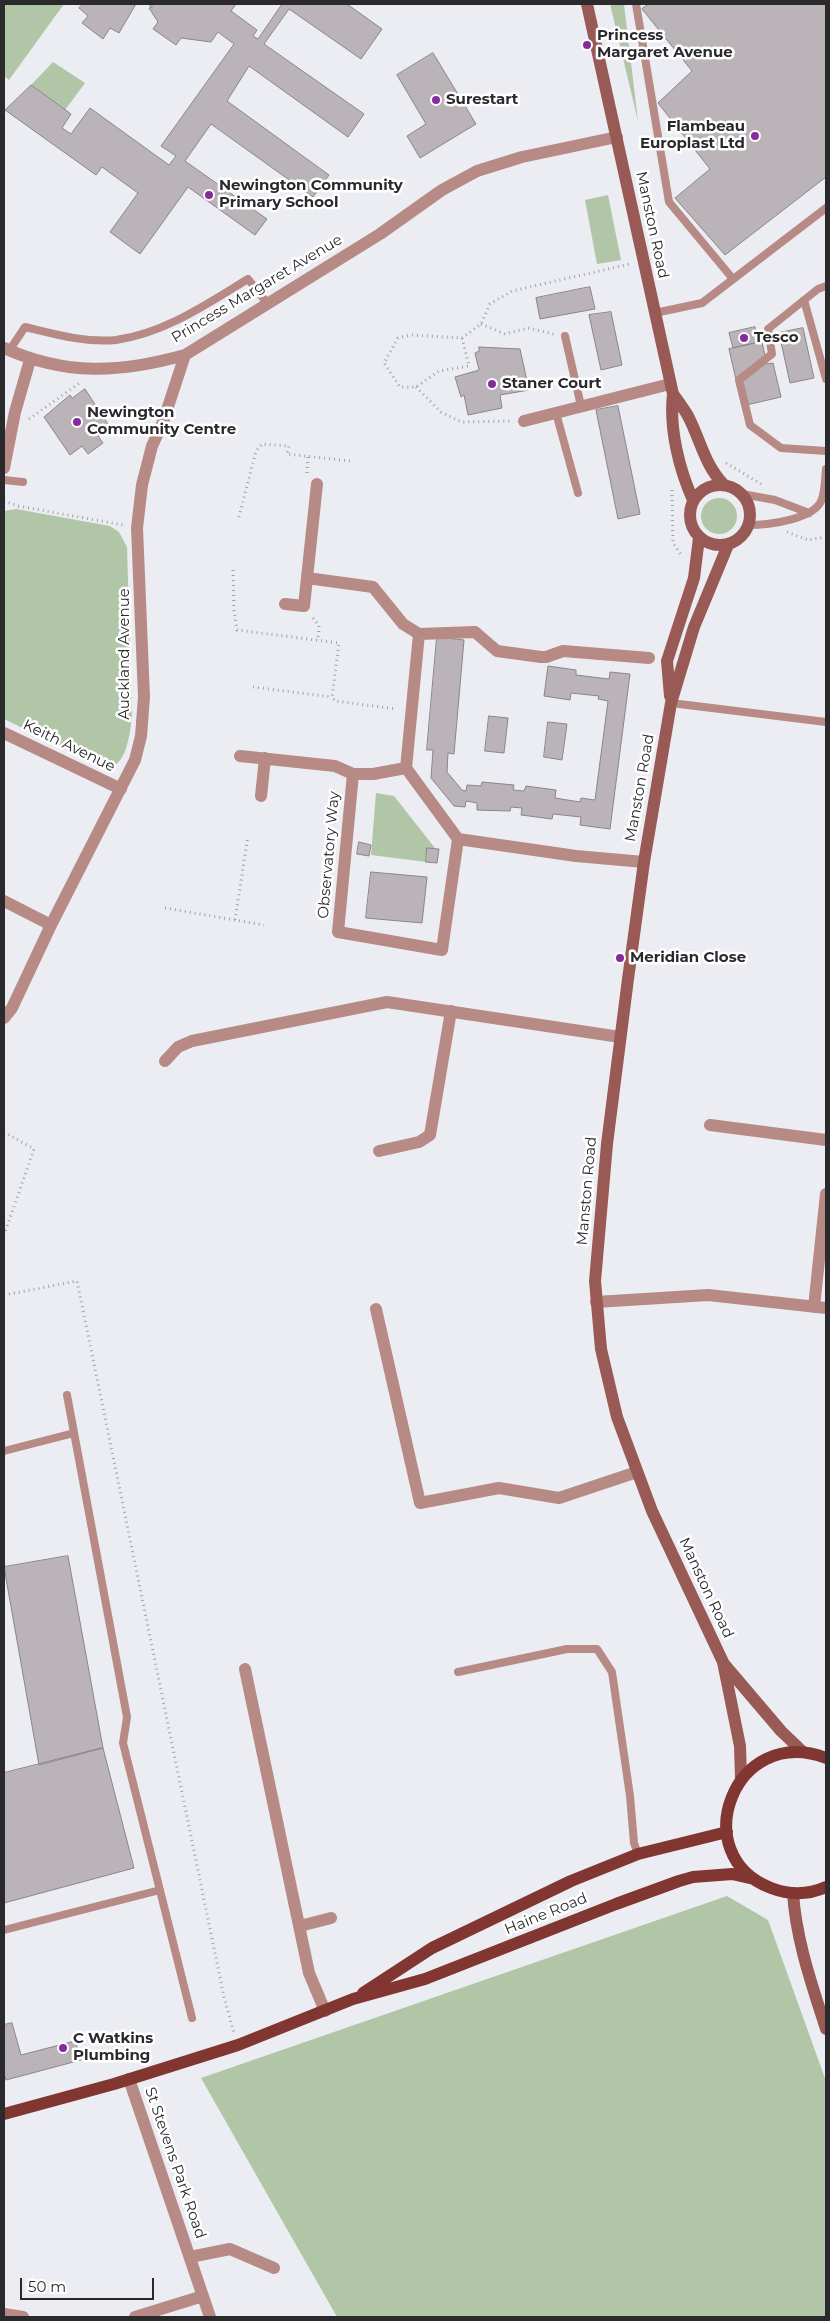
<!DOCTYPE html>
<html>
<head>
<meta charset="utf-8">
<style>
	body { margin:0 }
	#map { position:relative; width:830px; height:2321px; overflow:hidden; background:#ebedf3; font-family:Montserrat,sans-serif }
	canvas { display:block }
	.frame { position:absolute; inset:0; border:5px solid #2a2a2d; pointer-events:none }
	.scale { position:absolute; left:20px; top:2278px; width:134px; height:22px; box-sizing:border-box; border:2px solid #2a2a2d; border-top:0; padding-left:6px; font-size:15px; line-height:18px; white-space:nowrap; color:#2a2a2d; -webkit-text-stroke:4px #fff; paint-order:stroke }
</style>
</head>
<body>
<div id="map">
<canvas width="830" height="2321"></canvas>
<div class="frame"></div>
<div class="scale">50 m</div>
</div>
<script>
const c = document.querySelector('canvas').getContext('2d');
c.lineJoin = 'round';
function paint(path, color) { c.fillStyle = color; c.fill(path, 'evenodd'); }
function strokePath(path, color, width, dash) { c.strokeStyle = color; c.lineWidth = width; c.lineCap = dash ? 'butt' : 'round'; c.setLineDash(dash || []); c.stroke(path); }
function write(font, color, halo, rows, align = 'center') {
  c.font = font + ' Montserrat,sans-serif'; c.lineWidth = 5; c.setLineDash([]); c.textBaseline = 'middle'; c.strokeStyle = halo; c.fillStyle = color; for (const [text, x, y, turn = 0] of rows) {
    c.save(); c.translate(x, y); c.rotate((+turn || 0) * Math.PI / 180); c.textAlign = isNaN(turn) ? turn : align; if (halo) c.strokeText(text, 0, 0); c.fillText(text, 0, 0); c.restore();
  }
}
const green = new Path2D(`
	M4 4H64L9 80 4 76Z
	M610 4H624L638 121Z
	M53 62 85 83 65 110 31 85Z
	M608 195 621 260 597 264 585 200Z
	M701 516a18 18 0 1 1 36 0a18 18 0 1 1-36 0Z
	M16 509 110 526 119 532 127 547 132 716C130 734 126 775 100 766L4 719V511Z
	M376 793 394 796 435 848H427L426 862 371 855Z
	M727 1896 768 1920 826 2081V2317H337L201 2078Z`);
const building = new Path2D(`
	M83 4H136L119 33 110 28 103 39 82 23 88 16 79 8Z
	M148 4H236L231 11 257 30 253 36 258 39 282 4H347L382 29 361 59 289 9 264 44 364 114 348 137 249 66 227 101 329 175 313 197 211 124 185 161 267 219 255 235 188 187 140 254 110 232 138 193 102 167 96 175 5 110 31 85 71 114 62 128 71 134 90 108 169 165 176 156 161 146 234 44 218 32 211 42 181 38 176 45 153 29 158 22 149 8 152 7Z
	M649 4H826V177L725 255 675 198 710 169 658 103 692 71 642 9Z
	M433 53 476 124 420 158 407 136 426 124 397 75Z
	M590 287 595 309 540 319 536 298Z
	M611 312 622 365 601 370 589 315Z
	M755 327 759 342 733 348 729 333Z
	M803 328 814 378 790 383 779 333Z
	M762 342 767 364 773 363 781 397 742 406 729 349Z
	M479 347 520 349 529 390 500 395 502 408 468 415 464 395 461 397 455 377 479 370 475 353 479 351Z
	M85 389 110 427 98 436 103 443 88 454 82 446 70 455 44 417 70 395 72 398Z
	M618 406 640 514 618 519 596 410Z
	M437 637 464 640 454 754 448 753 447 772 462 790 466 791 467 785 481 786 482 782 514 785 513 790 524 791 526 786 556 790 555 798 580 802 581 798 595 800 608 701 598 699 599 696 571 693 570 700 544 696 548 666 576 670V675L609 679 610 672 630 674 610 829 580 825 581 817 553 814 552 819 521 815 522 808 511 807 510 811 477 810V803L466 801 465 807 454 806 431 778 433 750H427Z
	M489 716 508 718 504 753 485 751Z
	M548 722 567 724 562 760 544 757Z
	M359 842 371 845 369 856 357 854Z
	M427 848 439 849 437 863 426 862Z
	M371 872 427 877 422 923 366 918Z
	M68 1556 103 1748 39 1765 4 1567Z
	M103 1748 134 1868 4 1903V1773Z
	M12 2023 21 2055 75 2041 81 2060 6 2080 4 2073V2025Z`);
const path = new Path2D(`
	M481 324 505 334 528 328 554 334
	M462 338 469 366 439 371 416 387H400L384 363 398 338 411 335 462 338 481 324 490 304 512 291 630 264
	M416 387 441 412 461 422 510 421
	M29 419 81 382
	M726 463 761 484
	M307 473 308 456
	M672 490 673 543 682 556
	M4 501 18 506 123 525
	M239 517 256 451 262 444 289 446 287 454 350 461
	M787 532 808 540 826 537
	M233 570 234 610 237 630 339 643 332 697 335 701 397 709
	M313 618 319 626 318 640
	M253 687 332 697
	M165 908 264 925
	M235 920 248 836
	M4 1132 34 1149 4 1235
	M4 1295 77 1281 224 1997 234 2033`);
const lane = new Path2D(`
	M636 4 669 202 733 279
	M826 286 818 289 768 329 772 354 739 380 750 425 781 448 826 451
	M804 300 826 379
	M655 313 702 303 826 208
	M565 336 581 406
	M9 351 25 327C54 334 85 343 116 340 165 333 207 304 248 279L267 303
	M556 413 578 493
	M4 480 23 482
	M742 494 775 500 809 513
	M748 525C767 525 815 520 822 499 825 490 825 478 826 469
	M671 703 826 722
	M67 1395 127 1717 123 1743 192 2018
	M4 1451 74 1433
	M458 1672 567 1649H597L612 1672 630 1796 634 1843 638 1854
	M4 1930 160 1890`);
const street = new Path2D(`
	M4 348C66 376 120 373 185 355L380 234 442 190 477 171 522 157 617 137
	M524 421 670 384
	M4 468 15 412 30 360
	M307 578 373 587 403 624 419 634
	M285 604 304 606 317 484
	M4 733 121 789
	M240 756 335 766 353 774H373L406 768
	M353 774 338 932 442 950 458 839
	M261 796 265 758
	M644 862 576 856 458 839 406 768 419 634 475 632 497 651 541 657H546L563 651 649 658
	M4 901 51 925
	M4 1018 12 1008 51 925 135 760 141 736 144 697 137 528 142 485 152 446 163 422 185 355
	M165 1061 178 1047 192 1041 387 1002 620 1037
	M710 1125 826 1140
	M379 1151 419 1142 430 1135 451 1011
	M596 1302 708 1295 826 1308
	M814 1307 826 1194
	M376 1309 420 1503 499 1488 559 1498 637 1472
	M245 1669 309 1973 325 2011
	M300 1926 331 1918
	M129 2079 210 2317
	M190 2257 230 2249 274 2268
	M4 2314 23 2317
	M135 2317 203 2296`);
const secondary = new Path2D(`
	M587 4 673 394C669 428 679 469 693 500
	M673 394C678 401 684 409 688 416 701 441 704 464 724 485
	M690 515a30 30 0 1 1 60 0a30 30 0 1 1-60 0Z
	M728 545 694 627 671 703 644 862 628 979 607 1144 595 1281 601 1349 617 1417 652 1511 723 1662 740 1746 741 1779
	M670 696 667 661 694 578 699 538
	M724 1664 781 1731 803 1752
	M793 1893C796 1940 812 1985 826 2029`);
const primary = new Path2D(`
	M826 1758C734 1723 685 1855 771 1888 789 1895 808 1895 826 1887
	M363 1993 432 1948 571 1881 638 1854 727 1832
	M4 2114 114 2084 238 2045 353 1999 425 1979 616 1904 679 1881 693 1877 732 1874 754 1879`);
const markers = [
	[587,45,5,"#832c9a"],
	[436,100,5,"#832c9a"],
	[755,136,5,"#832c9a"],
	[209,195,5,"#832c9a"],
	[744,338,5,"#832c9a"],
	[492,384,5,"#832c9a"],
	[77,422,5,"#832c9a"],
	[620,958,5,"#832c9a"],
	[63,2048,5,"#832c9a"]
];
const poiNames = [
	["Princess",597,36],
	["Margaret Avenue",597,53],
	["Surestart",446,100],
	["Flambeau",745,127,"right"],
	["Europlast Ltd",745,144,"right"],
	["Newington Community",219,186],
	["Primary School",219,203],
	["Tesco",754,338],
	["Staner Court",502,384],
	["Newington",87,413],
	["Community Centre",87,430],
	["Meridian Close",630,958],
	["C Watkins",73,2039],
	["Plumbing",73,2056]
];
const streetNames = [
	["Manston Road",652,225,78],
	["Princess Margaret Avenue",257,289,-31],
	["Auckland Avenue",125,654,-90],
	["Keith Avenue",69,746,26],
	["Manston Road",640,788,-80],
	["Observatory Way",329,855,-85],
	["Manston Road",587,1191,-85],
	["Manston Road",706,1588,65],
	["Haine Road",546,1914,-22],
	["St Stevens Park Road",175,2163,71]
];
paint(green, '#b1c6a6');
paint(building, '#bab3b7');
strokePath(building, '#8b8589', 1);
strokePath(path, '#a1a2a7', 3, [1, 4]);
strokePath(lane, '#b78a86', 8);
strokePath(street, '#b78a86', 12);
strokePath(secondary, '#995a55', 12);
strokePath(primary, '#813632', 12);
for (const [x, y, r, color] of markers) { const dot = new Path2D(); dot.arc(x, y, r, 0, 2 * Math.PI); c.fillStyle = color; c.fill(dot); strokePath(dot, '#fff', 2); }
write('bold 15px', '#2a2a2d', '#fff', poiNames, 'left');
write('15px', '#2a2a2d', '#fff', streetNames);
</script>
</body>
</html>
